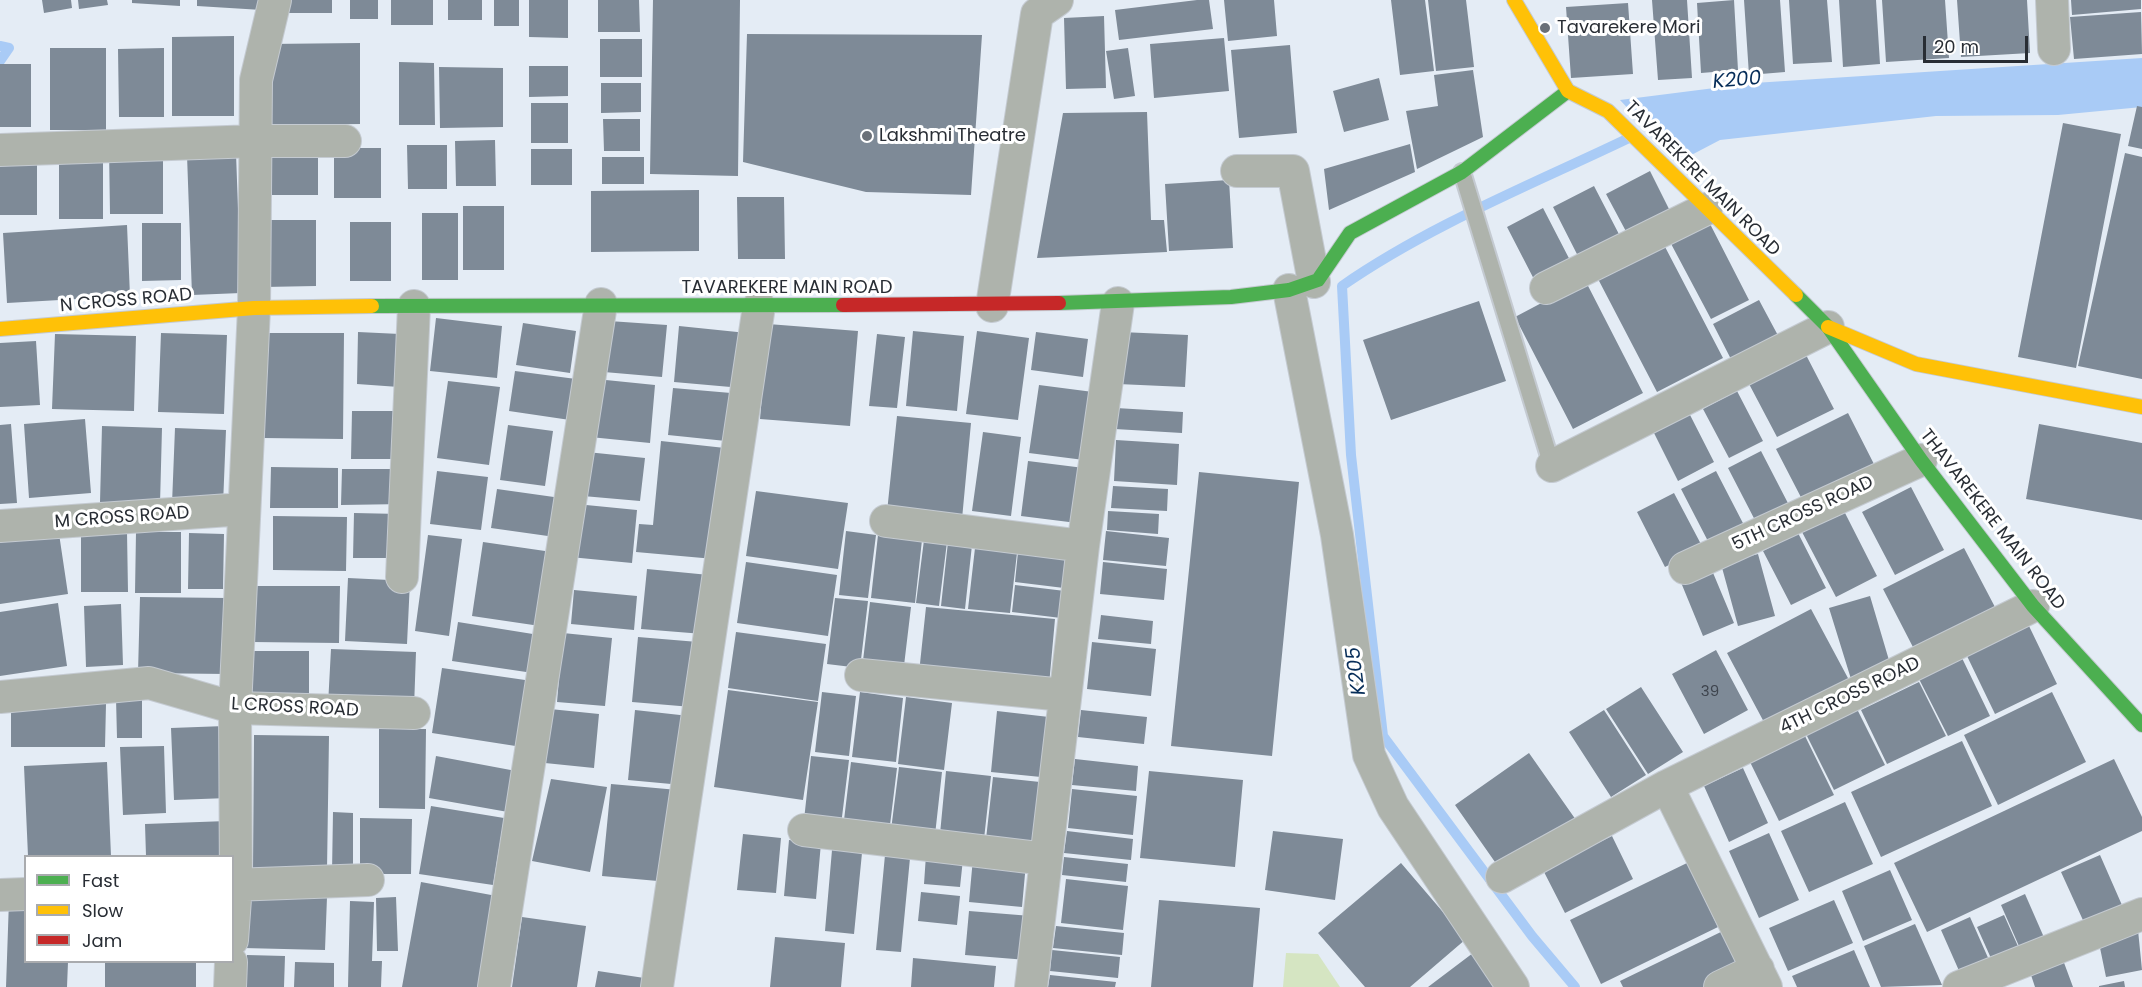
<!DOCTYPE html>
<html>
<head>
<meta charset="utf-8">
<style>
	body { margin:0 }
	#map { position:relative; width:2142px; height:987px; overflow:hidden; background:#e4ecf5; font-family:Poppins,sans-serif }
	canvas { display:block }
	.legend { position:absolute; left:24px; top:855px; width:210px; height:108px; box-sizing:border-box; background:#fff; border:2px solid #a9abae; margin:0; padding:8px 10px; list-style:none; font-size:18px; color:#282d34 }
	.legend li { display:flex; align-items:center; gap:12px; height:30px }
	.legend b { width:30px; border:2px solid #a9abae }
	.scale { position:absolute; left:1923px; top:36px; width:105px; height:27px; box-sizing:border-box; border:3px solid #282d34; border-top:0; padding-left:8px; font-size:18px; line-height:21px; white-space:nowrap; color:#282d34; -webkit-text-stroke:4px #fff; paint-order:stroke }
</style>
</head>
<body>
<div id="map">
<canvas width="2142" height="987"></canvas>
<ul class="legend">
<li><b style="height:8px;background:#4caf50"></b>Fast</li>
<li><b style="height:8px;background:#ffc107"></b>Slow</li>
<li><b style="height:8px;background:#c62828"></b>Jam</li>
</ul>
<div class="scale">20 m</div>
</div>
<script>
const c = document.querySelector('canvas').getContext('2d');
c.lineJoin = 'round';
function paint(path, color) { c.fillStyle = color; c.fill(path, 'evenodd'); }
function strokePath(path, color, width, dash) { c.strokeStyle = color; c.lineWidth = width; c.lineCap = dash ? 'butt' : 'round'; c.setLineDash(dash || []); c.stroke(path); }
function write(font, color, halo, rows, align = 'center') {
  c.font = font + ' Poppins,sans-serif'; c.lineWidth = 6; c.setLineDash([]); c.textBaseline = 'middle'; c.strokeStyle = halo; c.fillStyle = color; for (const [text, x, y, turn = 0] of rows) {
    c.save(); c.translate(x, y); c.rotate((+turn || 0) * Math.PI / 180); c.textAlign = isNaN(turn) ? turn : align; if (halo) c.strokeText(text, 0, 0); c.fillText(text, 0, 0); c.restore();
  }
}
const green = new Path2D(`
	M1286 953 1318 954 1340 987H1283Z`);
const water = new Path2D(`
	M2142 58V107L2058 115 1936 116 1720 140 1678 162 1620 100 1754 83Z`);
const stream = new Path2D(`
	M0 46 9 48 0 61
	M1575 987 1532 936 1383 736 1351 455 1342 286C1430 225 1533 184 1629 138`);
const building = new Path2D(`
	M42 0H71L72 8 44 13Z
	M78 0H107L108 5 79 9Z
	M132 0H180V6L132 3Z
	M197 0H262V10L197 6Z
	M287 0H332V13H287Z
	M350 0H378V19H350Z
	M391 0H433V25H391Z
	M448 0H482V20H448Z
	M494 0H519V26H494Z
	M529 0H568V38L529 37Z
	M598 0H639L640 32H598Z
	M653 0H740L738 176 650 174Z
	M1197 0H1209L1213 29 1119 40 1115 10Z
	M1224 0H1274L1277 36 1228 41Z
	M1391 0H1425L1434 71 1400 75Z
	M1428 0H1466L1474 67 1436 71Z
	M1652 0H1687L1692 78 1658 80Z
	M1734 0 1738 70 1701 73 1697 3Z
	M1744 0H1780L1785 72 1749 75Z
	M1789 0H1827L1832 62 1793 64Z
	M1839 0H1876L1880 64 1843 67Z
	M1882 0H1945L1949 58 1886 62Z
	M1957 0H2027L2030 53 1961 57Z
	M2071 0H2141V9L2072 15Z
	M1628 3 1633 74 1571 78 1566 7Z
	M2141 12 2142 54 2074 59 2070 17Z
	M1104 16 1106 88 1066 89 1064 18Z
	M747 34 982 35 971 195 866 192 743 162Z
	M234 36V116H172V37Z
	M1224 38 1229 91 1154 98 1150 44Z
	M600 39H642V77H600Z
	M360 43V124L268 125V44Z
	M1290 45 1297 133 1239 138 1231 50Z
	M50 48H106V130H50Z
	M164 48V117H119L118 49Z
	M1128 48 1135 96 1114 99 1106 51Z
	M399 62 434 63 435 125H399Z
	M0 64H31V127H0Z
	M529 66H568V96L529 97Z
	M439 67 503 68V127L440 128Z
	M1473 70 1483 137 1417 169 1406 111 1438 106 1434 75Z
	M1379 78 1389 120 1344 132 1333 91Z
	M601 83H641V112L601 113Z
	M531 103H568V143H531Z
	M2137 106 2142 107V149L2128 146Z
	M1147 112 1151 220H1164L1167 252 1037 258 1063 113Z
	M603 119H640V151H604Z
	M2063 123 2121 134 2076 368 2018 357Z
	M495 140 496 186H456L455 141Z
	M1410 144 1415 172 1329 210 1324 169Z
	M407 145H447V189H408Z
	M109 147H163V214H110Z
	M334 148H381V198H334Z
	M267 149H318V195H267Z
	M531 149H572V185H531Z
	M236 153 241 293 192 295 187 155Z
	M2125 153 2142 157V379L2078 366Z
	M602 157H644V184H602Z
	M0 159H37V215H0Z
	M59 160H103V219H59Z
	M1650 171 1672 215 1629 237 1606 194Z
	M1229 180 1233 248 1169 251 1165 184Z
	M1594 186 1622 240 1581 262 1553 207Z
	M699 190V251L591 252V191Z
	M737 197H784L785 259H738Z
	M463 206H504V270H463Z
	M1543 208 1574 268 1538 287 1507 227Z
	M422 213H458V280H422Z
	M264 220H316V286L264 287Z
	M1708 220 1749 300 1711 319 1669 240Z
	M350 222H391V281H350Z
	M142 223H181V280L142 281Z
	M127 225 130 296 7 303 3 233Z
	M1663 243 1723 358 1657 392 1597 277Z
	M1585 280 1643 393 1573 429 1515 317Z
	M1759 300 1782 343 1735 367 1713 324Z
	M1479 301 1506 381 1391 420 1363 340Z
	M436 318 502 326 497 378 430 371Z
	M609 321 667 325 662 377 604 372Z
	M523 323 576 331 570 373 516 365Z
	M768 324 858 331 850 426 760 419Z
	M679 326 747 333 742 388 674 382Z
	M913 331 964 336 957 411 906 406Z
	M977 331 1029 338 1018 420 966 414Z
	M358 332 400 334 399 387 357 384Z
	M1036 332 1088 339 1083 377 1031 370Z
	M1121 332 1188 335 1185 387 1118 384Z
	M161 333 227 335 224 414 158 412Z
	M264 333H344L343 439 263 438Z
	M55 334 136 336 134 411 52 409Z
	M877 334 905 337 897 408 869 406Z
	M36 341 40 405 0 407V343Z
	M1805 353 1834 409 1777 437 1748 382Z
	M515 371 576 379 570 420 509 411Z
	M596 379 655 385 650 443 590 437Z
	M448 381 500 387 489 465 437 458Z
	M1039 385 1093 392 1084 460 1029 453Z
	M673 388 731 393 726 441 668 435Z
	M1737 391 1763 441 1729 458 1703 409Z
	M1116 408 1183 412 1182 433 1115 429Z
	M352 411H402V459H351Z
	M1689 413 1714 462 1678 481 1653 431Z
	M1848 413 1877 470 1806 507 1776 449Z
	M897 416 971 423 962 519 887 512Z
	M85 419 91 493 29 498 24 424Z
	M11 424 17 503 0 504V425Z
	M2039 424 2142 443V520L2026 499Z
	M508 425 553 431 545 486 500 480Z
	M102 426 162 428 160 504 100 502Z
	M175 428 226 430 223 505 172 504Z
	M983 432 1021 437 1011 516 972 511Z
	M1116 440 1179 444 1177 485 1114 481Z
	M661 441 725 448 714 559 636 552 639 524 653 525Z
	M1761 451 1791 509 1758 526 1728 468Z
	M587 452 645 458 640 501 583 496Z
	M1028 461 1084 468 1077 523 1021 516Z
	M271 467 338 468V508H270Z
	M342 469H405L404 504 341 505Z
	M437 471 488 477 481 530 430 524Z
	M1716 471 1746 529 1711 547 1681 489Z
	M1199 472 1299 482 1272 756 1171 746Z
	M1113 486 1168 489 1167 511 1111 508Z
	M1911 487 1944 550 1895 575 1862 512Z
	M497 489 561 498 555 537 491 528Z
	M756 491 848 503 838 569 746 556Z
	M1674 493 1703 548 1665 567 1637 512Z
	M576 504 637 510 632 563 570 557Z
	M1108 511 1159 514 1158 534 1107 530Z
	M354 513 400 514 398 558H353Z
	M1845 513 1877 576 1836 597 1802 532Z
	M273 516 347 517 346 571 273 570Z
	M58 527 68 594 0 604V536Z
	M846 531 876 535 868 598 839 595Z
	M1106 531 1169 538 1166 566 1103 560Z
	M127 532 128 592H81V533Z
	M136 532H181V593H135Z
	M189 533 224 534 223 589H188Z
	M1798 533 1826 588 1791 605 1763 551Z
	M428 535 462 539 449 636 415 631Z
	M878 535 922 540 915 603 871 598Z
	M924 540 947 542 939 606 916 603Z
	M483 542 552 552 540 626 472 616Z
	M948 542 972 545 965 609 941 606Z
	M975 548 1017 553 1010 613 968 609Z
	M1964 548 1996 609 1915 651 1883 589Z
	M1018 552 1068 558 1064 588 1015 582Z
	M1758 554 1775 616 1738 626 1721 564Z
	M746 562 837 575 828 636 737 623Z
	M1103 562 1167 569 1164 600 1100 594Z
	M1711 568 1734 623 1703 636 1680 580Z
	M647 569 709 575 703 634 641 629Z
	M348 578 410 581 407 644 345 641Z
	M1015 585 1065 591 1061 618 1012 612Z
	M253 586H340L339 643 252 642Z
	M574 590 637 596 634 630 571 624Z
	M1870 596 1891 667 1851 679 1829 608Z
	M140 597 228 598 227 674 138 673Z
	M835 598 868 601 860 668 827 664Z
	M870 602 911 607 903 674 862 669Z
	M58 603 67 666 0 676V612Z
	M121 604 123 665 86 667 84 606Z
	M926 607 1055 619 1049 685 919 673Z
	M1811 609 1849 680 1765 724 1727 653Z
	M1101 615 1153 621 1151 644 1098 639Z
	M458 622 539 635 533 673 452 661Z
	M2029 626 2057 684 1995 714 1967 656Z
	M736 632 826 644 818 701 728 688Z
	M563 633 612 638 605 706 557 702Z
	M638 637 698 642 692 707 632 702Z
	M1092 642 1156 649 1151 696 1087 689Z
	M331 649 416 652 414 708 328 705Z
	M1716 650 1748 710 1704 734 1672 674Z
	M250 651H309V702H250Z
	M1962 658 1990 716 1948 736 1919 679Z
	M442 668 532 681 522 747 432 733Z
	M1919 682 1946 736 1887 764 1861 710Z
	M1641 687 1683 752 1648 774 1606 709Z
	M728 690 818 702 803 800 714 787Z
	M822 692 856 696 849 756 815 752Z
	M860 692 903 698 896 762 852 757Z
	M2052 692 2086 762 1998 805 1964 735Z
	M142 697V738H117L116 698Z
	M906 697 952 703 944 770 898 764Z
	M11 704H106L105 747H11Z
	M550 709 599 714 594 768 545 763Z
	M1857 709 1885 765 1834 790 1806 734Z
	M635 710 689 716 682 785 628 780Z
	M1081 710 1147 717 1144 744 1078 737Z
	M1604 710 1646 775 1611 797 1569 732Z
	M997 711 1049 717 1041 777 991 772Z
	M225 726 228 798 174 800 171 728Z
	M379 729H426L425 809 379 808Z
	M254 735 329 736 327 870H253Z
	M1805 736 1834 795 1779 821 1750 762Z
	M1962 741 1992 806 1881 857 1851 792Z
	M164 746 166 813 123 815 120 747Z
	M1529 753 1576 820 1502 872 1455 805Z
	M436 756 516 771 508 812 429 798Z
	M811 756 849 760 841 825 804 820Z
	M1075 759 1138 766 1136 791 1072 785Z
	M2114 759 2142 817V831L1927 932 1894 863Z
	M107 762 111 856H28L24 766Z
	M851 762 897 768 890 825 844 820Z
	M899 767 942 772 935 835 891 830Z
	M1743 768 1768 823 1729 842 1704 786Z
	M946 771 991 776 984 839 940 834Z
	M1149 771 1243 780 1235 867 1140 858Z
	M993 777 1040 782 1032 844 986 839Z
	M551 779 607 787 590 872 532 861Z
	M611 784 678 790 669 882 602 876Z
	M1072 789 1137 796 1133 835 1068 828Z
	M1845 802 1873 864 1809 892 1781 831Z
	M431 806 504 818 493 885 419 874Z
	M333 812 353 813V873H332Z
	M360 818 412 819 411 874H360Z
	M227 821 228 856H146L145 824Z
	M1067 831 1133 839 1131 860 1064 853Z
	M1273 831 1343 839 1335 900 1265 890Z
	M1769 833 1799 900 1759 918 1729 851Z
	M743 834 781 838 776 893 737 890Z
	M1612 836 1633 879 1565 913 1543 870Z
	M789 840 821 843 816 899 784 896Z
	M832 850 862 853 854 934 825 931Z
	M885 855 910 858 901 952 876 950Z
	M926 855 963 859 960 887 924 884Z
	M2100 855 2125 912 2087 929 2061 872Z
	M1064 857 1128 864 1126 882 1062 875Z
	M973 858 1026 863 1022 907 969 902Z
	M1401 863 1466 939 1410 987H1365L1318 933Z
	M1687 863 1718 927 1601 984 1570 920Z
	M1890 870 1912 920 1863 941 1842 891Z
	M1066 879 1128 886 1123 930 1061 923Z
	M421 882 502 897 486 987H402Z
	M921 892 960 896 957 925 918 921Z
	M2025 894 2046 942 2022 953 2001 905Z
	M245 895 327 897 325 950 243 948Z
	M396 897 398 951H377L376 898Z
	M9 900 26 901V962H68L67 987H6Z
	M1159 900 1260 908 1253 987H1151Z
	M1834 900 1853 943 1788 971 1769 928Z
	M350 901 374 902 372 961H382L381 987H348Z
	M969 911 1031 916 1027 960 965 955Z
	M2004 915 2021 953 1994 965 1977 927Z
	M522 917 586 926 577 987H512Z
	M1970 917 1993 969 1964 982 1941 930Z
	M1915 924 1942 985 1881 987 1864 946Z
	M1056 926 1124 933 1122 955 1053 948Z
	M1727 929 1749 973 1720 987H1623L1620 981Z
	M2138 930 2142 970 2106 977 2098 938Z
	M775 937 845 943 841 987H770Z
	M1052 950 1120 957 1118 978 1050 971Z
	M1854 950 1870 987H1797L1792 976Z
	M1473 953 1499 987H1428Z
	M247 955 285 956 284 987H246Z
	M913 958 996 966 994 987H911Z
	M2063 960 2073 987H2035L2030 972Z
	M105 962H196V987H105Z
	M295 962 334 963V987H294Z
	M598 971 651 979 650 987H595Z
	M1050 975 1116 982 1115 987H1048Z
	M2124 981 2125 987H2099V986Z`);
const lane = new Path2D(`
	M1462 172 1552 466`);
const street = new Path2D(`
	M2052 0 2054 49
	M0 150 256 141H345
	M1237 171H1293L1314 282
	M1546 288 1706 209
	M1289 290 1337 535 1369 755 1393 807 1513 987
	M992 306 1037 14 1057 0
	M1552 466 1828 327
	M886 521 1083 546
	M0 526 244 509
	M1685 568 1921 460
	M402 577 414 306
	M861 675 1064 695
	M0 697 149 683 235 708 414 713
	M1667 786 1766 987
	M804 830 1046 859
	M1502 877 1667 786 2033 606
	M232 885 368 880
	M0 895 26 894
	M232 940 236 885 235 708 254 308 256 80 275 0
	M230 987 231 962
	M494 987 601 304
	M657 987 759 306
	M1031 987 1083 546 1118 303
	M1720 987 1758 969
	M1959 987 2142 914`);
const fast = new Path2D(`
	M1796 295 1828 327 1921 460 2033 606 2142 725
	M1059 303 1231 297 1289 290 1318 280 1350 233 1462 172 1568 91
	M372 306 843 305`);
const slow = new Path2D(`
	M1514 0 1568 91 1608 111 1796 295
	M1828 327 1916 364 2142 407
	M0 329 254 308 372 306`);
const jam = new Path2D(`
	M843 305 1059 303`);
const markers = [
	[1545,28,6,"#6a7078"],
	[867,136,6,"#6a7078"]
];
const numberNames = [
	["39",1710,692]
];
const poiNames = [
	["Tavarekere Mori",1557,28],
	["Lakshmi Theatre",879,136]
];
const streetNames = [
	["TAVAREKERE MAIN ROAD",1702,179,45],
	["TAVAREKERE MAIN ROAD",787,288],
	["N CROSS ROAD",126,301,-5],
	["5TH CROSS ROAD",1803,514,-25],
	["M CROSS ROAD",122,518,-4],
	["THAVAREKERE MAIN ROAD",1992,520,52],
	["4TH CROSS ROAD",1850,696,-26],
	["L CROSS ROAD",295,708,3]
];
const waterNames = [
	["K200",1737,81,-5],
	["K205",1357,671,-97]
];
paint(green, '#d5e5c2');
paint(water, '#a9cbf6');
strokePath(stream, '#a9cbf6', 10);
paint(building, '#7e8a97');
strokePath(lane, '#c4cad1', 20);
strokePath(street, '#c4cad1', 34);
strokePath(fast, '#c4cad1', 16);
strokePath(slow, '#c4cad1', 16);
strokePath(jam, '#c4cad1', 16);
strokePath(lane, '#aeb3ac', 16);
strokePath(street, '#aeb3ac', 32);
strokePath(fast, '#4caf50', 14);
strokePath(slow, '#ffc107', 14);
strokePath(jam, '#c62828', 14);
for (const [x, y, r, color] of markers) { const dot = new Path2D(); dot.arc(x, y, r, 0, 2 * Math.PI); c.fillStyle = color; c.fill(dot); strokePath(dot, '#fff', 2); }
write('15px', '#3e444d', null, numberNames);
write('18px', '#282d34', '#fff', poiNames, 'left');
write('18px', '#282d34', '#fff', streetNames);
write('italic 20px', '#052c58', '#fff', waterNames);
</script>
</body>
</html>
